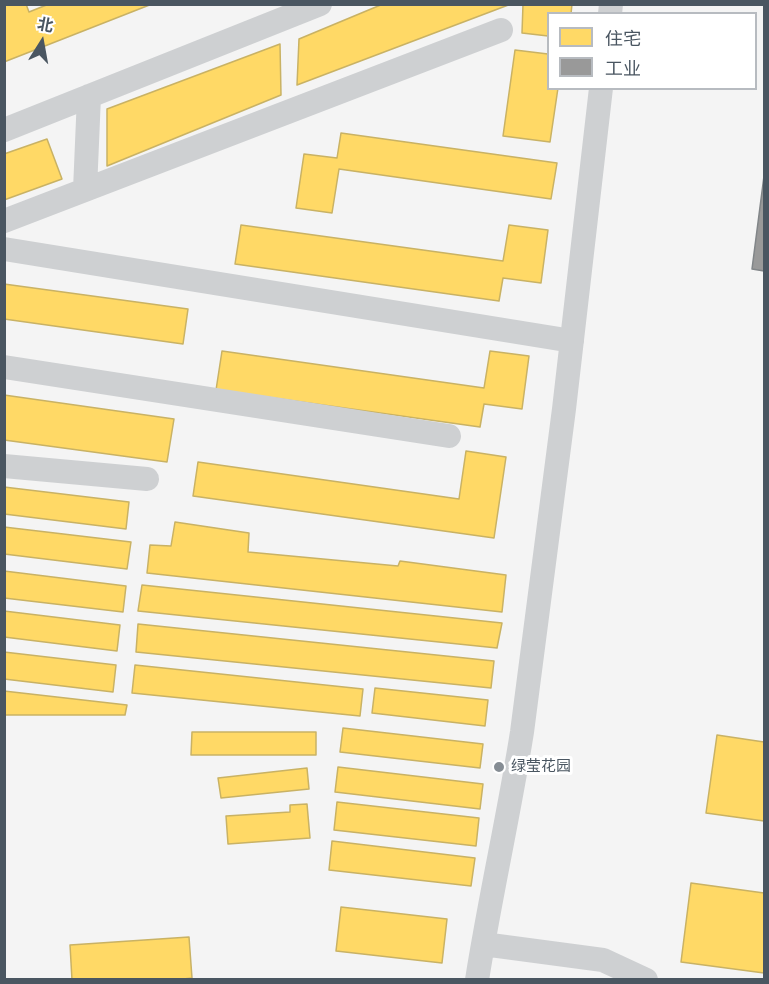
<!DOCTYPE html>
<html>
<head>
<meta charset="utf-8">
<style>
	body { margin:0 }
	#map { position:relative; width:769px; height:984px; overflow:hidden; background:#f4f4f4; font-family:"PT Sans","Noto Sans SC",sans-serif }
	canvas { display:block }
	.frame { position:absolute; inset:0; border:6px solid #4a5661; pointer-events:none }
	.legend { position:absolute; left:547px; top:12px; width:210px; height:78px; box-sizing:border-box; background:#fff; border:2px solid #b7bbc0; margin:0; padding:8px 10px; list-style:none; font-size:18px; color:#4a5661 }
	.legend li { display:flex; align-items:center; gap:12px; height:30px }
	.legend b { width:30px; border:2px solid #b7bbc0 }
	.north { position:absolute; left:12px; top:12px; width:60px; height:60px; -webkit-text-stroke:4px #fff; paint-order:stroke; rotate:11deg; font-size:16px; font-weight:700; line-height:24px; text-align:center; color:#4a5661 }
	.north::after { content:''; display:block; margin:auto; width:21px; height:27px; background:#4a5661; clip-path:polygon(50% 0,100% 100%,50% 72%,0 100%) }
</style>
</head>
<body>
<div id="map">
<canvas width="769" height="984"></canvas>
<div class="frame"></div>
<ul class="legend">
<li><b style="height:16px;background:#ffd966"></b>住宅</li>
<li><b style="height:16px;background:#999"></b>工业</li>
</ul>
<div class="north">北</div>
</div>
<script>
const c = document.querySelector('canvas').getContext('2d');
c.lineJoin = 'round';
function paint(path, color) { c.fillStyle = color; c.fill(path, 'evenodd'); }
function strokePath(path, color, width, dash) { c.strokeStyle = color; c.lineWidth = width; c.lineCap = dash ? 'butt' : 'round'; c.setLineDash(dash || []); c.stroke(path); }
function write(font, color, halo, rows, align = 'center') {
  c.font = font + ' "PT Sans","Noto Sans SC",sans-serif'; c.lineWidth = 6; c.setLineDash([]); c.textBaseline = 'middle'; c.strokeStyle = halo; c.fillStyle = color; for (const [text, x, y, turn = 0] of rows) {
    c.save(); c.translate(x, y); c.rotate((+turn || 0) * Math.PI / 180); c.textAlign = isNaN(turn) ? turn : align; if (halo) c.strokeText(text, 0, 0); c.fillText(text, 0, 0); c.restore();
  }
}
const homes = new Path2D(`
	M4 4H26L29 12 49 4H152L4 62Z
	M383 4H511L297 85 299 39Z
	M523 4H572L571 14H548V36L522 33Z
	M280 44 281 95 107 166V109Z
	M515 50 548 54V88H558L550 142 503 136Z
	M341 133 557 163 551 199 339 169 332 213 296 208 304 154 337 158Z
	M47 139 62 179 4 200V154Z
	M241 225 503 261 509 225 548 230 541 283 503 278 499 301 235 264Z
	M4 284 188 309 183 344 4 319Z
	M222 351 484 388 490 351 529 356 522 409 484 404 480 427 216 390Z
	M4 395 174 419 167 462 4 440Z
	M466 451 506 457 494 538 193 496 198 462 459 499Z
	M4 487 129 502 126 529 4 514Z
	M175 522 249 533 248 552 398 566 400 561 506 575 502 612 147 573 150 545 171 546Z
	M4 527 131 542 127 569 4 554Z
	M4 571 126 586 123 612 4 598Z
	M142 585 502 623 497 648 138 611Z
	M4 611 120 625 117 651 4 637Z
	M138 624 494 661 491 688 136 652Z
	M4 652 116 665 113 692 4 679Z
	M135 665 363 689 360 716 132 693Z
	M375 688 488 700 485 726 372 713Z
	M4 691 127 705 125 715H4Z
	M343 728 483 744 480 768 340 752Z
	M192 732H316V755H191Z
	M717 735 764 742V821L706 813Z
	M338 767 483 784 480 809 335 792Z
	M307 768 309 789 221 798 218 778Z
	M337 802 479 818 476 846 334 830Z
	M307 804 310 838 228 844 226 816 290 812V805Z
	M332 841 475 858 471 886 329 870Z
	M691 883 764 893V973L681 962Z
	M341 907 447 919 442 963 336 951Z
	M189 937 192 978 174 980H72L70 945Z`);
const industry = new Path2D(`
	M764 176V271L752 269Z`);
const minor = new Path2D(`
	M610 14 611 4
	M4 130 320 4
	M85 190 89 96
	M4 221 501 30
	M4 249 572 341
	M4 367 449 436
	M4 466 147 479
	M483 944 603 960 646 980
	M477 980C490 897 509 815 522 732L564 409 601 88`);
const markers = [
	[499,767,6,"#868d94"]
];
const poiNames = [
	["绿莹花园",511,767]
];
paint(homes, '#ffd966');
strokePath(homes, '#c9b264', 1.5);
paint(industry, '#999');
strokePath(industry, '#818588', 1.5);
strokePath(minor, '#ced0d2', 24);
for (const [x, y, r, color] of markers) { const dot = new Path2D(); dot.arc(x, y, r, 0, 2 * Math.PI); c.fillStyle = color; c.fill(dot); strokePath(dot, '#fff', 2); }
write('15px', '#4a5661', '#fff', poiNames, 'left');
</script>
</body>
</html>
